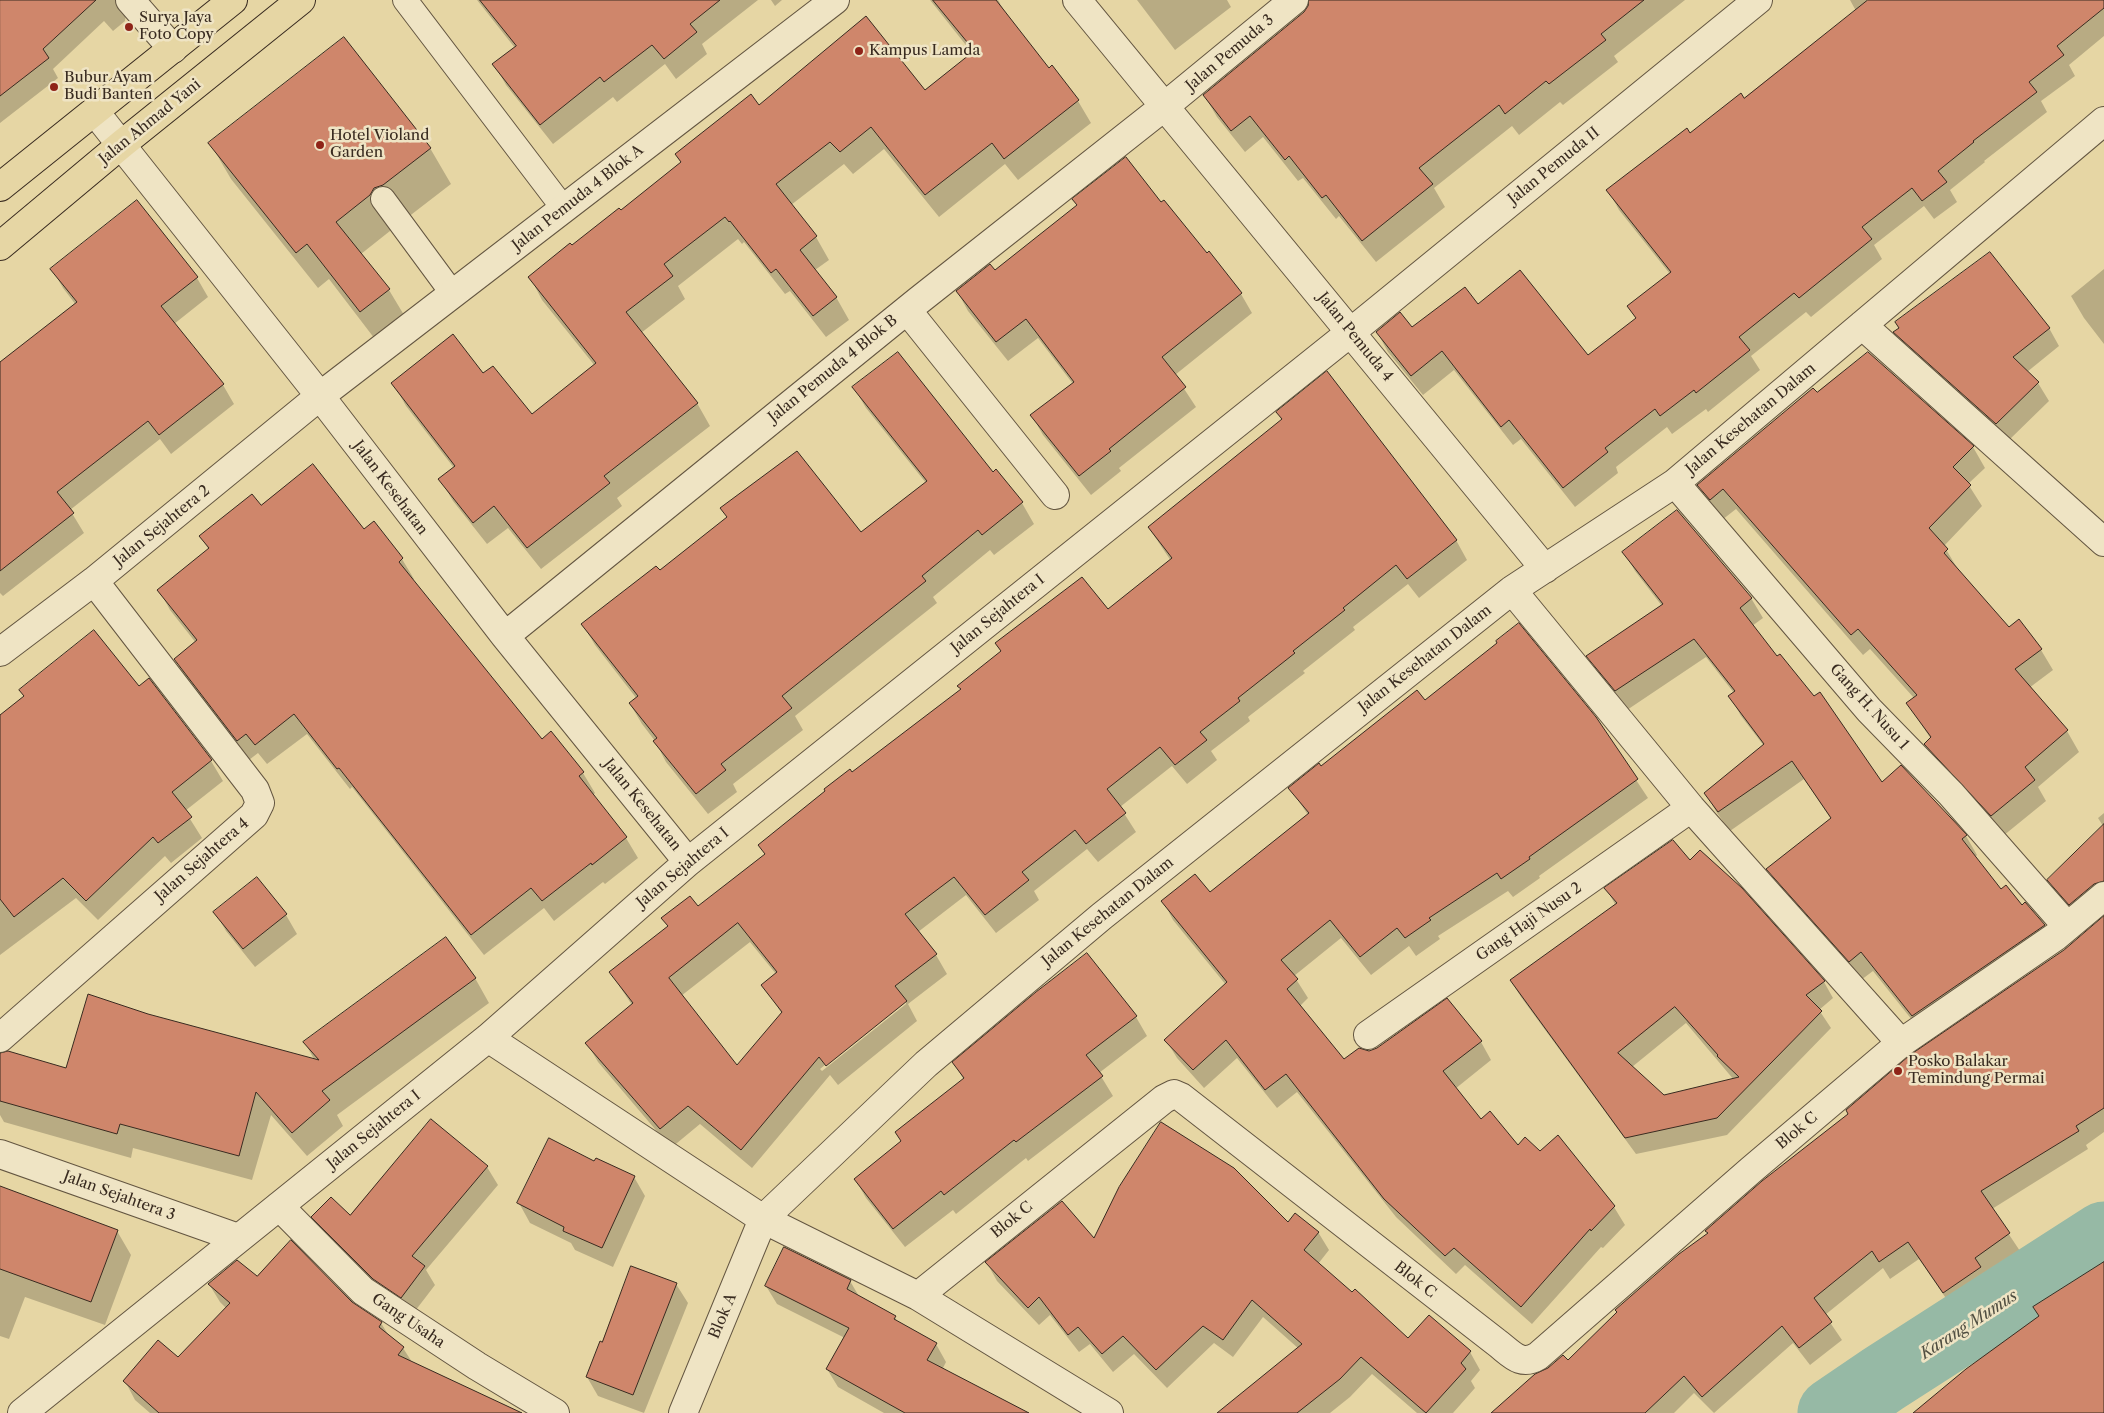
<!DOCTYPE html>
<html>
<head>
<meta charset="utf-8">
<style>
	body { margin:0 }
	canvas { display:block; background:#e6d6a4 }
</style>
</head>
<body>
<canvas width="2104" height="1413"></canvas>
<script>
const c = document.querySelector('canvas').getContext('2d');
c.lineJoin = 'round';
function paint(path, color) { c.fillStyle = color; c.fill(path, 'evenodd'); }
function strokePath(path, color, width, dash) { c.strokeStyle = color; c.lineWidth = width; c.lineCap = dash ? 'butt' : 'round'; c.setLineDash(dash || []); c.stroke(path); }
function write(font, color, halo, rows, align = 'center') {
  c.font = font + ' "Libre Caslon Text",serif'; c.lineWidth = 5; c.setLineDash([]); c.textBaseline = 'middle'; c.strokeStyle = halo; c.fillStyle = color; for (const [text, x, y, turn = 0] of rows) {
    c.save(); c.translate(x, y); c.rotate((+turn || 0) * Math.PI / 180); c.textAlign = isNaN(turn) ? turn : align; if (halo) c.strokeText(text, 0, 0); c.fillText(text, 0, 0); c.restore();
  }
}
const shadow = new Path2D(`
	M0 0H152L126 14 125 21 113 31 104 21 53 69 58 78 0 123Z
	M477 0H758L702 44 707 54 676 79 665 64 617 102 613 97 553 144 506 85 494 64 515 48Z
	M771 0H782L775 6Z
	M930 0H998L1010 21 1049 69 1052 67 1078 101 1091 123 1018 180 1005 164 939 217 884 149 853 174 844 164 791 205 816 237 829 260 815 270 836 297 849 320 826 337 790 291 785 294 744 242 742 244 738 239 678 286 685 299 641 333 697 403 710 426 617 498 622 506 541 569 508 528 487 544 453 501 440 479 454 468 406 406 393 383 483 375 531 416 595 366 542 300 530 277 621 212 681 163 676 154 759 107 924 91 973 54Z
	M1137 0H1227L1231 7 1175 50Z
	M1316 0H1685L1614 56 1618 62 1563 105 1560 102 1519 135 1512 126 1434 188 1445 207 1376 262 1339 216 1336 219 1303 178 1298 181 1263 137 1245 152 1217 117 1204 95 1305 13Z
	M1850 0H2104V36L2069 65 2075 76 2041 101 2047 112 1984 161 1985 162 1950 190 1957 202 1934 219 1924 206 1874 245 1882 259 1811 317 1806 312 1751 356 1760 370 1708 412 1706 409 1672 434 1667 427 1616 467 1618 473 1575 507 1521 439 1513 445 1454 370 1423 395 1388 352 1377 332 1412 329 1477 305 1588 357 1636 319 1629 307 1670 274 1619 210 1608 190 1744 99 1856 11Z
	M210 143 430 148 451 184 403 221 395 224 390 231 361 254 389 290 410 325 381 347 329 279 318 288 231 179Z
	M1161 204 1206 255 1209 253 1241 294 1252 313 1175 375 1196 407 1119 468 1121 471 1091 495 1043 435 1032 416 1073 384 1038 338 1008 361 968 311 957 291 995 272Z
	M52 269 197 278 208 297 174 324 223 385 234 404 171 454 160 439 70 510 84 533 3 596 0 593V364L76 305 63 288Z
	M2104 269V344L2084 318 2071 296Z
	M2049 328 2059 346 2027 372 2038 383 2049 401 2007 442 1905 350 1895 333Z
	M854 388 993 474 1022 503 1034 524 994 555 990 550 933 597 937 603 795 716 803 730 733 784 737 792 708 814 666 762 655 741 642 724 630 704 637 699 595 645 583 625 660 572 728 519 722 508 861 534 926 483 866 408Z
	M1816 394 1973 447 1985 468 1968 484 1982 506 1944 546 1959 571 2009 628 2019 621 2041 650 2053 670 2029 688 2067 731 2079 752 2038 787 2046 801 2003 836 1937 765 1925 744 1931 739 1907 703 1914 698 1870 649 1863 655 1736 509 1722 520 1711 506 1699 485Z
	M1277 412 1456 540 1467 560 1419 598 1408 584 1353 627 1355 630 1303 671 1305 673 1248 717 1250 721 1211 751 1217 760 1187 784 1172 766 1120 807 1136 832 1098 862 1087 849 1034 891 1039 900 996 933 966 895 918 932 936 955 947 974 908 1004 917 1021 838 1085 830 1075 752 1168 700 1124 671 1148 598 1062 587 1043 632 1005 610 972 668 927 663 918 698 908 766 855 760 845 962 690 959 686 1002 653 996 644 1108 611 1171 561 1149 528 1282 421ZM750 942 776 974 763 985 782 1014 737 1067 681 996ZM906 1000V1004L822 1071 820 1069Z
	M261 506 364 531 402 559 414 579 412 580 542 740 551 733 583 773 595 793 593 795 626 838 638 858 605 884 603 882 554 921 544 908 484 955 352 787 350 789 307 734 267 764 258 753 249 760 187 679 175 659 196 643 170 610 159 590 209 550 200 536Z
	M1677 511 1751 598 1763 618 1752 626 1882 784 1901 767 1966 836 1977 855 1975 857 2000 891 2044 926 2055 945 1924 1035 1873 971 1861 980 1779 888 1768 869 1831 819 1804 779 1730 831 1717 813 1706 794 1764 746 1741 716 1730 696 1734 693 1706 657 1627 710 1599 675 1588 656 1662 606 1635 571 1624 552Z
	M149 680 211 761 223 781 185 811 202 838 171 863 165 856 98 920 76 898 0 955V717L24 697 20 690 138 688Z
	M1425 702 1595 718 1648 798 1539 876 1540 878 1513 897 1508 891 1438 936 1440 939 1416 956 1409 946 1371 975 1341 938 1294 976 1308 998 1300 1006 1344 1061 1369 1052 1481 1042 1491 1060 1455 1089 1480 1121 1517 1147 1540 1153 1614 1207 1625 1225 1603 1248 1601 1247 1532 1324 1465 1265 1456 1274 1396 1217 1297 1092 1277 1108 1237 1058 1204 1088 1177 1058 1166 1040 1226 985 1173 920 1163 901 1210 893 1308 815 1290 788Z
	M2104 813V902L2080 922 2059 898 2049 880 2103 826 2098 818Z
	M1690 862 1824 982 1833 998 1819 1010 1831 1028 1727 1135 1636 1154 1521 997 1511 981 1616 906 1606 888ZM1686 1023 1734 1080 1663 1096 1632 1067Z
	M215 912 286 915 297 934 255 967 226 931Z
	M2104 918V1132L2086 1145 2088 1149 1992 1209 2020 1251 1985 1275 1990 1286 1954 1310 1919 1259 1890 1279 1883 1268 1825 1315 1842 1340 1810 1365 1793 1343 1714 1413 1694 1393 1674 1413H1588L1709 1234Z
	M475 978 489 1003 337 1115 343 1126 307 1156 271 1115 252 1180 133 1148 131 1158 4 1122 0 1115V1060L67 1069 147 1015 315 1061 305 1043Z
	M1136 1017 1147 1036 1099 1073 1113 1096 1028 1161 1026 1158 956 1214 953 1210 905 1247 866 1198 855 1179 902 1142 964 1080 954 1063Z
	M595 1163 634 1177 645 1196 613 1267 575 1250 571 1243 530 1223 519 1203Z
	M487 1167 498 1185 426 1270 435 1285 412 1315 385 1297 324 1235 313 1217H350Z
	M0 1188 117 1231 131 1255 105 1325 25 1297 9 1339 0 1336Z
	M1288 1223 1318 1232 1329 1250 1318 1264 1408 1340 1470 1352 1480 1370 1471 1381 1475 1388 1453 1413H1417L1372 1374 1350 1397 1330 1413H1238L1299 1349 1263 1317 1233 1357 1214 1343 1167 1388 1134 1354 1113 1372 1090 1344 1079 1352 1050 1315 1039 1325 997 1281 987 1263 1095 1240Z
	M257 1278 351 1303 381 1323 389 1336 403 1348 412 1362 522 1413H150L135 1400 125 1381 178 1359 226 1308 220 1302 209 1284Z
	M850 1281 860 1298 895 1317 898 1323 936 1344 946 1362 942 1370 1005 1413H884L838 1387 827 1369 845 1338 777 1304 766 1286Z
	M676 1284 688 1303 644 1413 598 1396 587 1377Z`);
const river = new Path2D(`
	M1833 1413 1883 1379 2104 1237`);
const building = new Path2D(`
	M0 0H96L43 49 49 58 0 96Z
	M480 0H720L690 24 697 32 664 59 652 45 604 82 600 77 540 125 492 64 516 46Z
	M933 0H996L1049 68 1052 65 1079 100 1004 159 992 143 925 195 871 127 840 152 830 142 776 184 817 236 800 250 837 297 813 316 776 269 771 273 730 221 729 222 725 217 664 264 673 276 626 312 698 403 604 476 610 483 527 548 494 506 473 523 438 479 455 466 391 383 453 334 483 373 493 366 532 414 596 363 528 277 570 243 572 245 619 208 621 210 681 162 675 154 751 94 759 105 866 16 925 90 974 51Z
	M1309 0H1644L1601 34 1606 40 1549 84 1546 81 1505 114 1499 105 1419 168 1433 184 1362 241 1326 195 1322 198 1289 156 1285 160 1250 116 1231 131 1203 95 1304 12 1308 6Z
	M1868 0H2104V8L2057 46 2064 55 2029 82 2037 92 1973 141 1974 142 1938 171 1947 182 1922 201 1912 188 1862 227 1872 239 1799 298 1794 293 1739 337 1750 350 1696 393 1694 390 1660 416 1655 409 1605 448 1608 452 1563 488 1509 420 1501 427 1442 351 1411 376 1376 332 1400 312 1412 327 1465 287 1478 304 1520 270 1588 355 1636 318 1627 306 1671 272 1606 190 1687 128 1690 133 1741 93 1744 98Z
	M344 37 431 148 383 185 374 188 370 195 336 222 390 289 360 312 307 244 296 253 208 143Z
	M1126 157 1161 202 1164 200 1207 253 1209 251 1242 293 1162 357 1186 387 1109 449 1111 451 1079 476 1030 415 1074 382 1026 319 996 342 956 291 990 264 995 270 1077 205 1072 199Z
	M137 200 198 277 161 306 224 384 159 435 148 421 57 492 74 513 0 571V362L77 302 50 269Z
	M1990 252 2050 328 2013 357 2039 382 1996 424 1893 332 1899 328 1895 322Z
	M898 352 993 472 996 469 1023 502 982 535 978 530 922 576 926 581 782 696 792 708 721 764 726 770 696 794 653 741 657 738 629 703 638 696 581 624 656 566 660 570 727 517 720 508 797 451 861 532 927 481 852 387Z
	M1868 352 1974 446 1953 467 1971 485 1929 528 1948 549 1944 553 2009 627 2019 619 2042 649 2015 669 2068 730 2025 767 2035 780 1991 816 1924 744 1931 737 1906 703 1917 695 1858 629 1851 635 1723 489 1710 500 1697 485 1813 388 1817 392Z
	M1327 371 1457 540 1407 579 1396 565 1343 608 1345 610 1293 651 1295 653 1238 698 1240 701 1200 732 1207 740 1175 765 1160 747 1107 789 1126 813 1086 844 1075 830 1022 872 1029 880 985 915 954 877 905 914 937 954 895 986 907 1001 826 1066 819 1057 741 1150 688 1106 660 1129 585 1043 633 1003 609 972 668 926 661 918 690 896 698 906 765 854 758 845 825 791 824 789 850 769 852 772 961 689 957 686 1001 651 995 643 1082 577 1108 609 1172 558 1148 527 1282 419 1276 412ZM738 923 777 972 761 985 782 1012 737 1065 669 978Z
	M313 464 364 529 374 521 403 558 399 562 542 739 551 731 584 772 579 776 627 837 592 865 591 863 542 901 531 888 471 935 339 768 337 769 294 714 255 745 246 734 237 741 174 659 197 640 157 590 209 548 199 536 252 494 261 505Z
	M1677 510 1752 598 1740 608 1777 656 1780 654 1814 696 1820 692 1882 782 1901 765 1967 835 1962 839 2001 889 2006 885 2022 905 2025 902 2045 925 1912 1016 1861 952 1849 962 1766 869 1831 818 1792 761 1718 812 1704 793 1764 744 1728 696 1735 691 1694 639 1615 691 1586 656 1663 604 1622 552Z
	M1519 623 1596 717 1638 779 1529 857 1530 859 1501 879 1497 873 1429 918 1431 920 1405 938 1397 928 1360 957 1330 920 1281 960 1298 979 1287 989 1344 1059 1359 1048 1369 1051 1377 1048 1447 998 1482 1041 1443 1071 1481 1119 1490 1111 1518 1145 1525 1137 1540 1151 1558 1135 1615 1206 1591 1231 1590 1229 1521 1307 1454 1248 1445 1256 1384 1199 1286 1074 1265 1090 1226 1040 1193 1070 1164 1040 1227 982 1161 901 1195 874 1210 892 1309 813 1288 788 1319 763 1321 766 1417 690 1425 700 1497 643 1496 641Z
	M94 630 139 686 149 678 212 760 172 792 192 817 158 843 153 837 86 901 63 878 14 917 0 899V715L24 696 19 690Z
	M2104 824V881L2094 884 2069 905 2047 880Z
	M1673 840 1690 860 1700 850 1742 888 1825 981 1806 995 1822 1011 1717 1118 1625 1138 1510 980 1617 903 1604 888ZM1675 1007 1718 1055 1717 1056 1739 1077 1664 1095 1618 1053Z
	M257 877 287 914 243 949 213 912Z
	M2104 916V1108L2076 1126 2079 1131 1981 1191 2010 1233 1975 1258 1981 1267 1943 1293 1908 1242 1879 1262 1872 1251 1814 1298 1832 1322 1799 1348 1782 1326 1702 1397 1684 1376 1645 1413H1491L1535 1374 1548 1368 1563 1355 1568 1360 1617 1312 1615 1310 1679 1254 1708 1233 1705 1231 1762 1181 1848 1114 1846 1110 1910 1055 2064 950Z
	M446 937 476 978 322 1091 330 1100 292 1133 256 1092 239 1156 120 1124 117 1134 0 1101V1053L8 1051 66 1068 88 994 148 1014 319 1060 303 1042Z
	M1087 953 1137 1016 1086 1055 1103 1076 1016 1142 1014 1140 944 1195 941 1191 893 1229 854 1179 901 1141 895 1132 964 1078 952 1062 1036 992Z
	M431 1119 488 1166 412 1256 425 1266 401 1298 373 1279 311 1217 331 1197 350 1215Z
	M1161 1122 1234 1168 1288 1222 1295 1213 1319 1232 1304 1250 1352 1292 1355 1289 1408 1338 1429 1315 1471 1351 1461 1363 1466 1369 1426 1413 1361 1357 1340 1379 1297 1413H1217L1302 1344 1252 1300 1223 1340 1203 1326 1156 1370 1123 1336 1102 1354 1078 1327 1068 1335 1039 1297 1028 1308 985 1262 1062 1201 1094 1238 1119 1187Z
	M549 1138 594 1161 596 1158 635 1176 602 1248 563 1231 564 1227 517 1203Z
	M0 1186 118 1230 91 1302 0 1269Z
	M291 1240 352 1302 382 1322 379 1327 404 1347 398 1355 522 1413H159L123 1381 158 1340 178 1357 230 1303 208 1284 237 1260 257 1276Z
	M784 1247 851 1280 847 1289 896 1316 894 1319 937 1343 927 1360 1029 1413H905L826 1369 849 1328 765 1286Z
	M2104 1262V1413H1913L1966 1369 2039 1316 2033 1307Z
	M631 1266 677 1283 633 1395 586 1377 600 1341 602 1342Z`);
const lane = new Path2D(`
	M405 0 564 209
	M383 199 453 294`);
const street = new Path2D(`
	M130 0 173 49
	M1077 0 1545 569
	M95 112 320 396 505 636 688 862
	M907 310 1055 495
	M1862 325 2104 542
	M1675 483 1869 710 1951 794 2067 926
	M1512 590 1691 808 1901 1043
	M505 636 918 301 1165 106 1294 0
	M0 652 94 581 320 396 835 0
	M1368 1035 1691 808
	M0 1038 254 815 260 803 255 790 94 581
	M488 1038 763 1219 918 1296 1109 1413
	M0 1154 238 1238
	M279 1206 363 1291 477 1366 555 1413
	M918 1296 1164 1099 1174 1094 1181 1097 1496 1342C1511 1353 1520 1367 1538 1356L1751 1170 1901 1043 2055 937 2104 896
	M22 1413 488 1038 688 862 1351 332 1758 0
	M683 1413 763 1219 926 1064 1102 916 1512 590 1675 483 2104 121`);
const primary = new Path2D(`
	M0 187 233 0
	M0 246 122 144 301 0`);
const markers = [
	[129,27,5,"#8f2418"],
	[859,51,5,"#8f2418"],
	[54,87,5,"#8f2418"],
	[320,145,5,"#8f2418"],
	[1898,1071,5,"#8f2418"]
];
const poiNames = [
	["Surya Jaya",139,18],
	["Foto Copy",139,35],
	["Kampus Lamda",869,51],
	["Bubur Ayam",64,78],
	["Budi Banten",64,95],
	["Hotel Violand",330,136],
	["Garden",330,153],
	["Posko Balakar",1908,1062],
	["Temindung Permai",1908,1079]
];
const streetNames = [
	["Jalan Pemuda 3",1230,53,-40],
	["Jalan Ahmad Yani",150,122,-39],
	["Jalan Pemuda II",1554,166,-39],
	["Jalan Pemuda 4 Blok A",578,198,-38],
	["Jalan Pemuda 4",1355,337,51],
	["Jalan Pemuda 4 Blok B",833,369,-39],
	["Jalan Kesehatan Dalam",1751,419,-40],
	["Jalan Kesehatan",390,488,53],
	["Jalan Sejahtera 2",162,526,-39],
	["Jalan Sejahtera I",998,614,-39],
	["Jalan Kesehatan Dalam",1425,659,-38],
	["Gang H. Nusu 1",1869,707,48],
	["Jalan Kesehatan",642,805,51],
	["Jalan Sejahtera 4",202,860,-41],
	["Jalan Sejahtera I",683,868,-40],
	["Jalan Kesehatan Dalam",1108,912,-39],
	["Gang Haji Nusu 2",1529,922,-35],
	["Jalan Sejahtera I",374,1130,-39],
	["Blok C",1797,1131,-40],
	["Jalan Sejahtera 3",119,1196,20],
	["Blok C",1012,1220,-39],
	["Blok C",1415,1280,38],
	["Blok A",723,1316,-67],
	["Gang Usaha",408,1321,34]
];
const waterNames = [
	["Karang Mumus",1969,1325,-33]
];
paint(shadow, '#0003');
strokePath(river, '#96b9a5', 71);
paint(building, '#cf866b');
strokePath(building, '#392b20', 1);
strokePath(lane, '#645641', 26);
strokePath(street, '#645641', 30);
strokePath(primary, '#392b20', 30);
strokePath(lane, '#efe4c4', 24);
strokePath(street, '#efe4c4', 28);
strokePath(primary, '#e6d6a4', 28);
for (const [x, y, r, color] of markers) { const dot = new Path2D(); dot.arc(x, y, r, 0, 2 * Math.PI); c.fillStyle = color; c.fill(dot); strokePath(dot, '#efe4c4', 2); }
write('15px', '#392b20', '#efe4c4', poiNames, 'left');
write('15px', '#392b20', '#efe4c4', streetNames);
write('italic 16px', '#504e41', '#efe4c4', waterNames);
</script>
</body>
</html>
